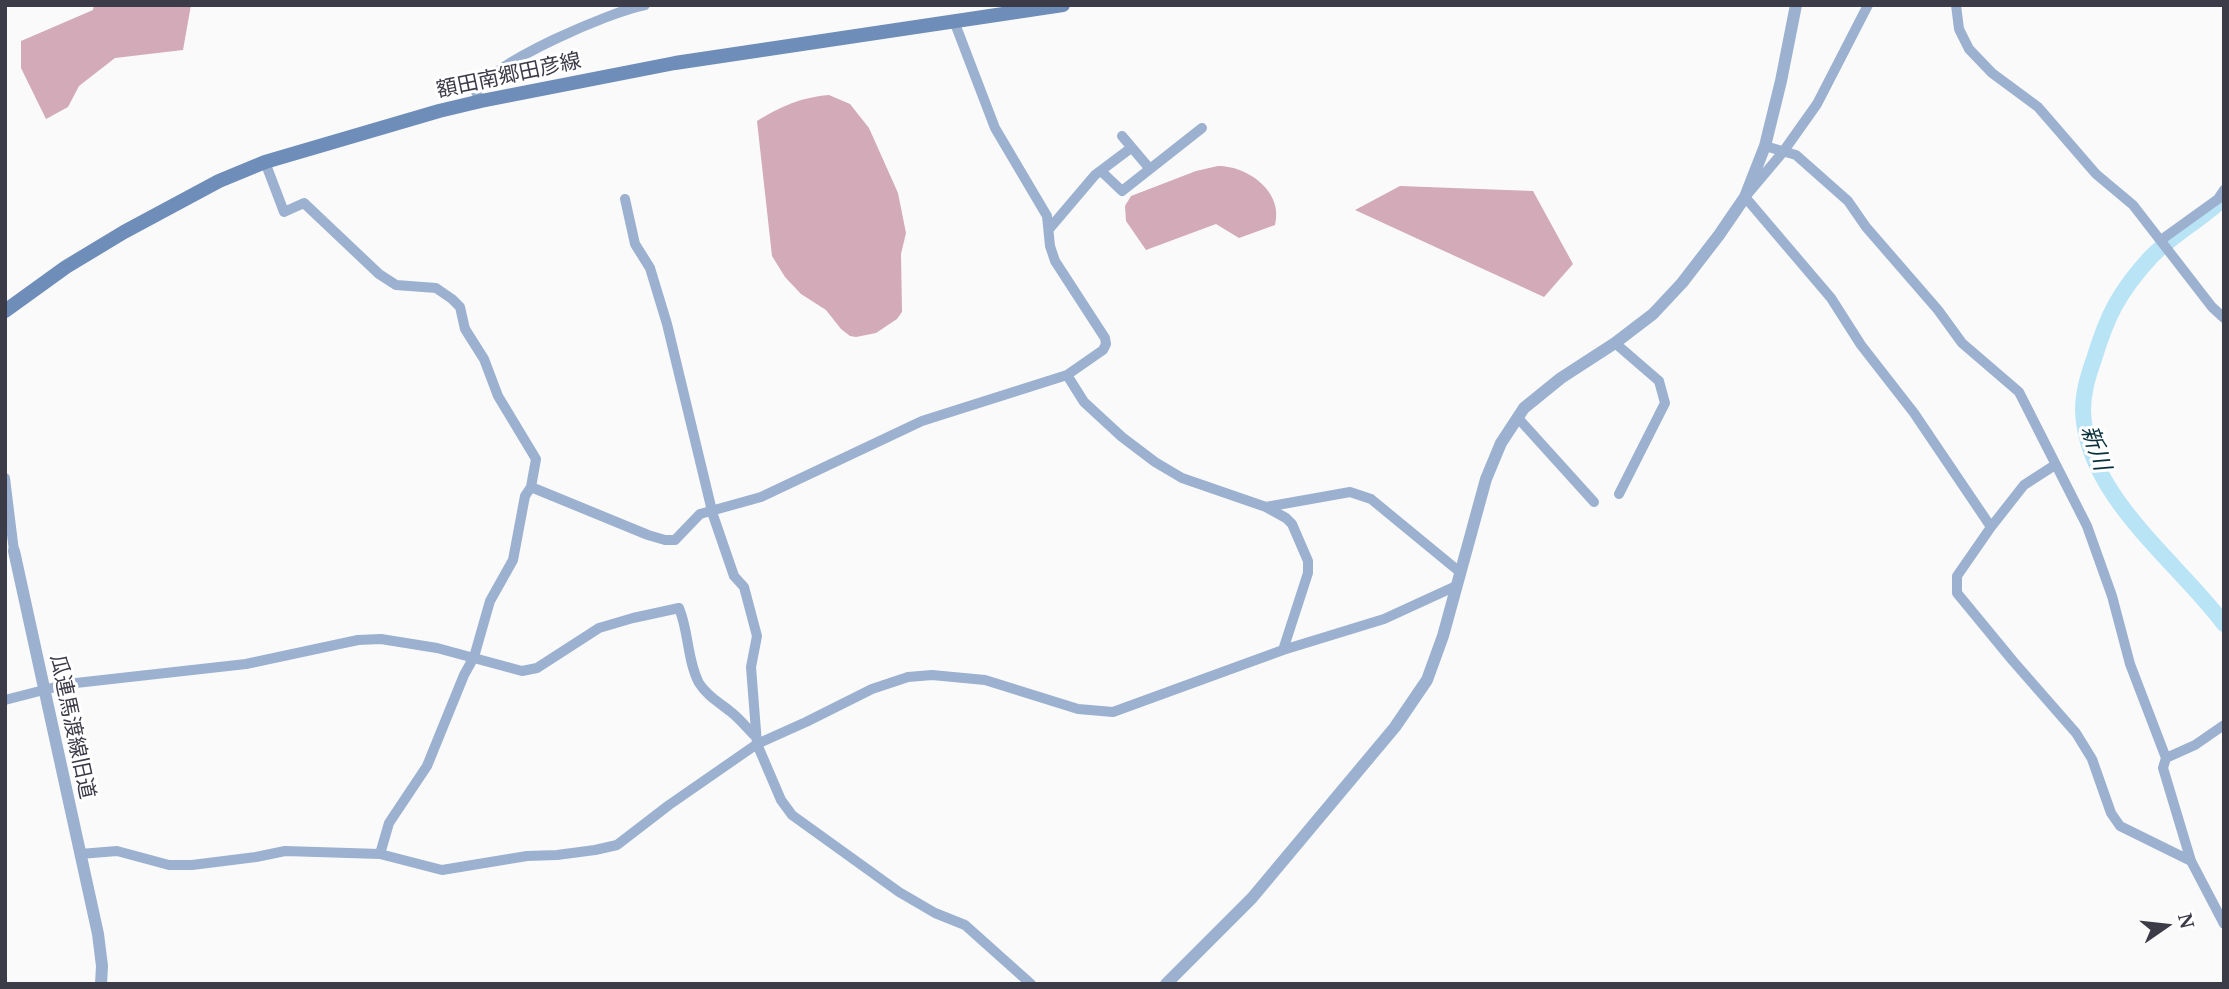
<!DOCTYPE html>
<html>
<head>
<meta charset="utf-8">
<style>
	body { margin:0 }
	#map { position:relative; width:2229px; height:989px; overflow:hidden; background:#fafafa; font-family:"Noto Serif",serif }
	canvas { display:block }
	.frame { position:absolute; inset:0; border:7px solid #3c3b48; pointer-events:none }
	.north { position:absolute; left:2131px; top:891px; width:70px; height:70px; -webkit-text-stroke:5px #fff; paint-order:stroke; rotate:76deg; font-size:19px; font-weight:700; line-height:28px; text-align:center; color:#3c3b48 }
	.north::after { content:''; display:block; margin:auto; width:24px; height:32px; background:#3c3b48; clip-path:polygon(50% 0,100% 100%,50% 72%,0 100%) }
</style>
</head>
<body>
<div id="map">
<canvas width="2229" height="989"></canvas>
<div class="frame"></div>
<div class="north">N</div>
</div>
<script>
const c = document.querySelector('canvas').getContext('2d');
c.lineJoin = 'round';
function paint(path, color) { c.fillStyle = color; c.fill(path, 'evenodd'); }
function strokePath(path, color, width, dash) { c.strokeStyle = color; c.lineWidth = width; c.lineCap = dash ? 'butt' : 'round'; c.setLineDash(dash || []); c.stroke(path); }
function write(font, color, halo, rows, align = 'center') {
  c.font = font + ' "Noto Serif","Noto Sans JP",serif'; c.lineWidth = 6; c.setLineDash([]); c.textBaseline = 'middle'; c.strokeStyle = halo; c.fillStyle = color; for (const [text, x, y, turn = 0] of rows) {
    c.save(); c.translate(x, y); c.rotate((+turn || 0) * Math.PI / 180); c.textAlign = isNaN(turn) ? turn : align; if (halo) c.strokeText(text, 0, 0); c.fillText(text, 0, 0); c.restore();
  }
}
const forest = new Path2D(`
	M94 5H191L183 50 115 58 79 86 68 107 46 119 21 68V41L93 10Z
	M829 95 850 104 869 128 898 193 906 233 901 254 902 312 897 319 876 333 856 337 850 336 841 329 826 310 801 294 785 277 772 256 757 121C782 106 799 98 829 95Z
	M1218 166C1248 166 1284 192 1275 225L1239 238 1216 224 1146 250 1126 221 1125 206 1131 196 1196 171Z
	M1400 186 1533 191 1573 264 1544 297 1355 210Z`);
const river = new Path2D(`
	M2224 198C2201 220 2172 235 2150 258 2119 292 2107 316 2094 359 2088 376 2083 392 2083 411 2086 496 2177 561 2224 624`);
const minor = new Path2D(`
	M1868 5 1817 104 1783 152 1745 197 1831 298 1861 345 1914 413 1991 527
	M1956 5 1959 29 1969 49 1992 73 2038 107 2096 174 2133 205 2212 307 2224 318
	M481 101 476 92C493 62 609 12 645 5
	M1122 136 1150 169
	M1765 146 1796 155 1848 201 1866 227 1938 310 1962 343 2019 392 2087 526 2112 596 2130 664 2166 758 2163 768 2191 861 2224 924
	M265 162 284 212 304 203 379 274 396 285 436 288 452 299 460 307 465 329 484 359 498 396 536 459 531 487 525 496 513 560 490 601 474 657 464 675 427 766 389 823 380 854
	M1101 171 1122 191 1202 128
	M625 199 635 244 650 268 667 324 713 515 734 576 744 587 757 636 751 667 757 744 781 800 792 815 899 892 935 913 965 925 1031 984
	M1050 228 1095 175 1131 148
	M2161 240 2218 199 2224 190
	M1615 343 1659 381 1665 403 1619 494
	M1067 375 1084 402 1122 437 1155 462 1182 478 1266 507 1286 518 1292 524 1308 561V573L1283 650
	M1518 418 1594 502
	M2055 465 2024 485 1991 527 1957 576V593L2013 661 2076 733 2092 759 2111 813 2120 826 2191 861
	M5 478 14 551
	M531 487 648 535 665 540H675L700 514 761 497 922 421 1067 375 1103 350 1106 344 1105 338 1055 261 1050 246 1047 216 995 128 954 21
	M1266 507 1350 492 1371 499 1461 573
	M5 700 67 684 246 664 358 640 381 639 437 648 522 671 537 668 599 628 633 618 679 608C689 632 687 660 699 683 707 696 720 703 731 712 740 719 747 728 755 736
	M2166 758 2195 745 2224 725
	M80 854 117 851 169 865H192L256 857 285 851 380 854 442 870 527 856 557 855 595 850 617 845 669 805 757 744 806 722 872 689 908 677 932 675 985 680 1078 709 1113 712 1283 650 1384 619 1456 586`);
const tertiary = new Path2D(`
	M14 551 98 934 102 966 101 984
	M1166 984 1252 898 1395 727 1427 680 1443 636 1486 479 1501 443 1524 408 1561 378 1615 343 1653 314 1682 283 1719 235 1745 197 1765 146 1781 81 1796 5`);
const secondary = new Path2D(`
	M5 311 66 267 124 232 219 181 265 162 439 111 481 101 675 63 1063 5`);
const streetNames = [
	["額田南郷田彦線",509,76,-12],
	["瓜連馬渡線旧道",72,727,78]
];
const waterNames = [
	["新川",2095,448,71]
];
paint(forest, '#d3aab7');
strokePath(river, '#b9e4f5', 16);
strokePath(minor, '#9bb1cf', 10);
strokePath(tertiary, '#9bb1cf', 12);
strokePath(secondary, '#6e8db9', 14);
write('21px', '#3c3b48', '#fff', streetNames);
write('italic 23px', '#08313d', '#fff', waterNames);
</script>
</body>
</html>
